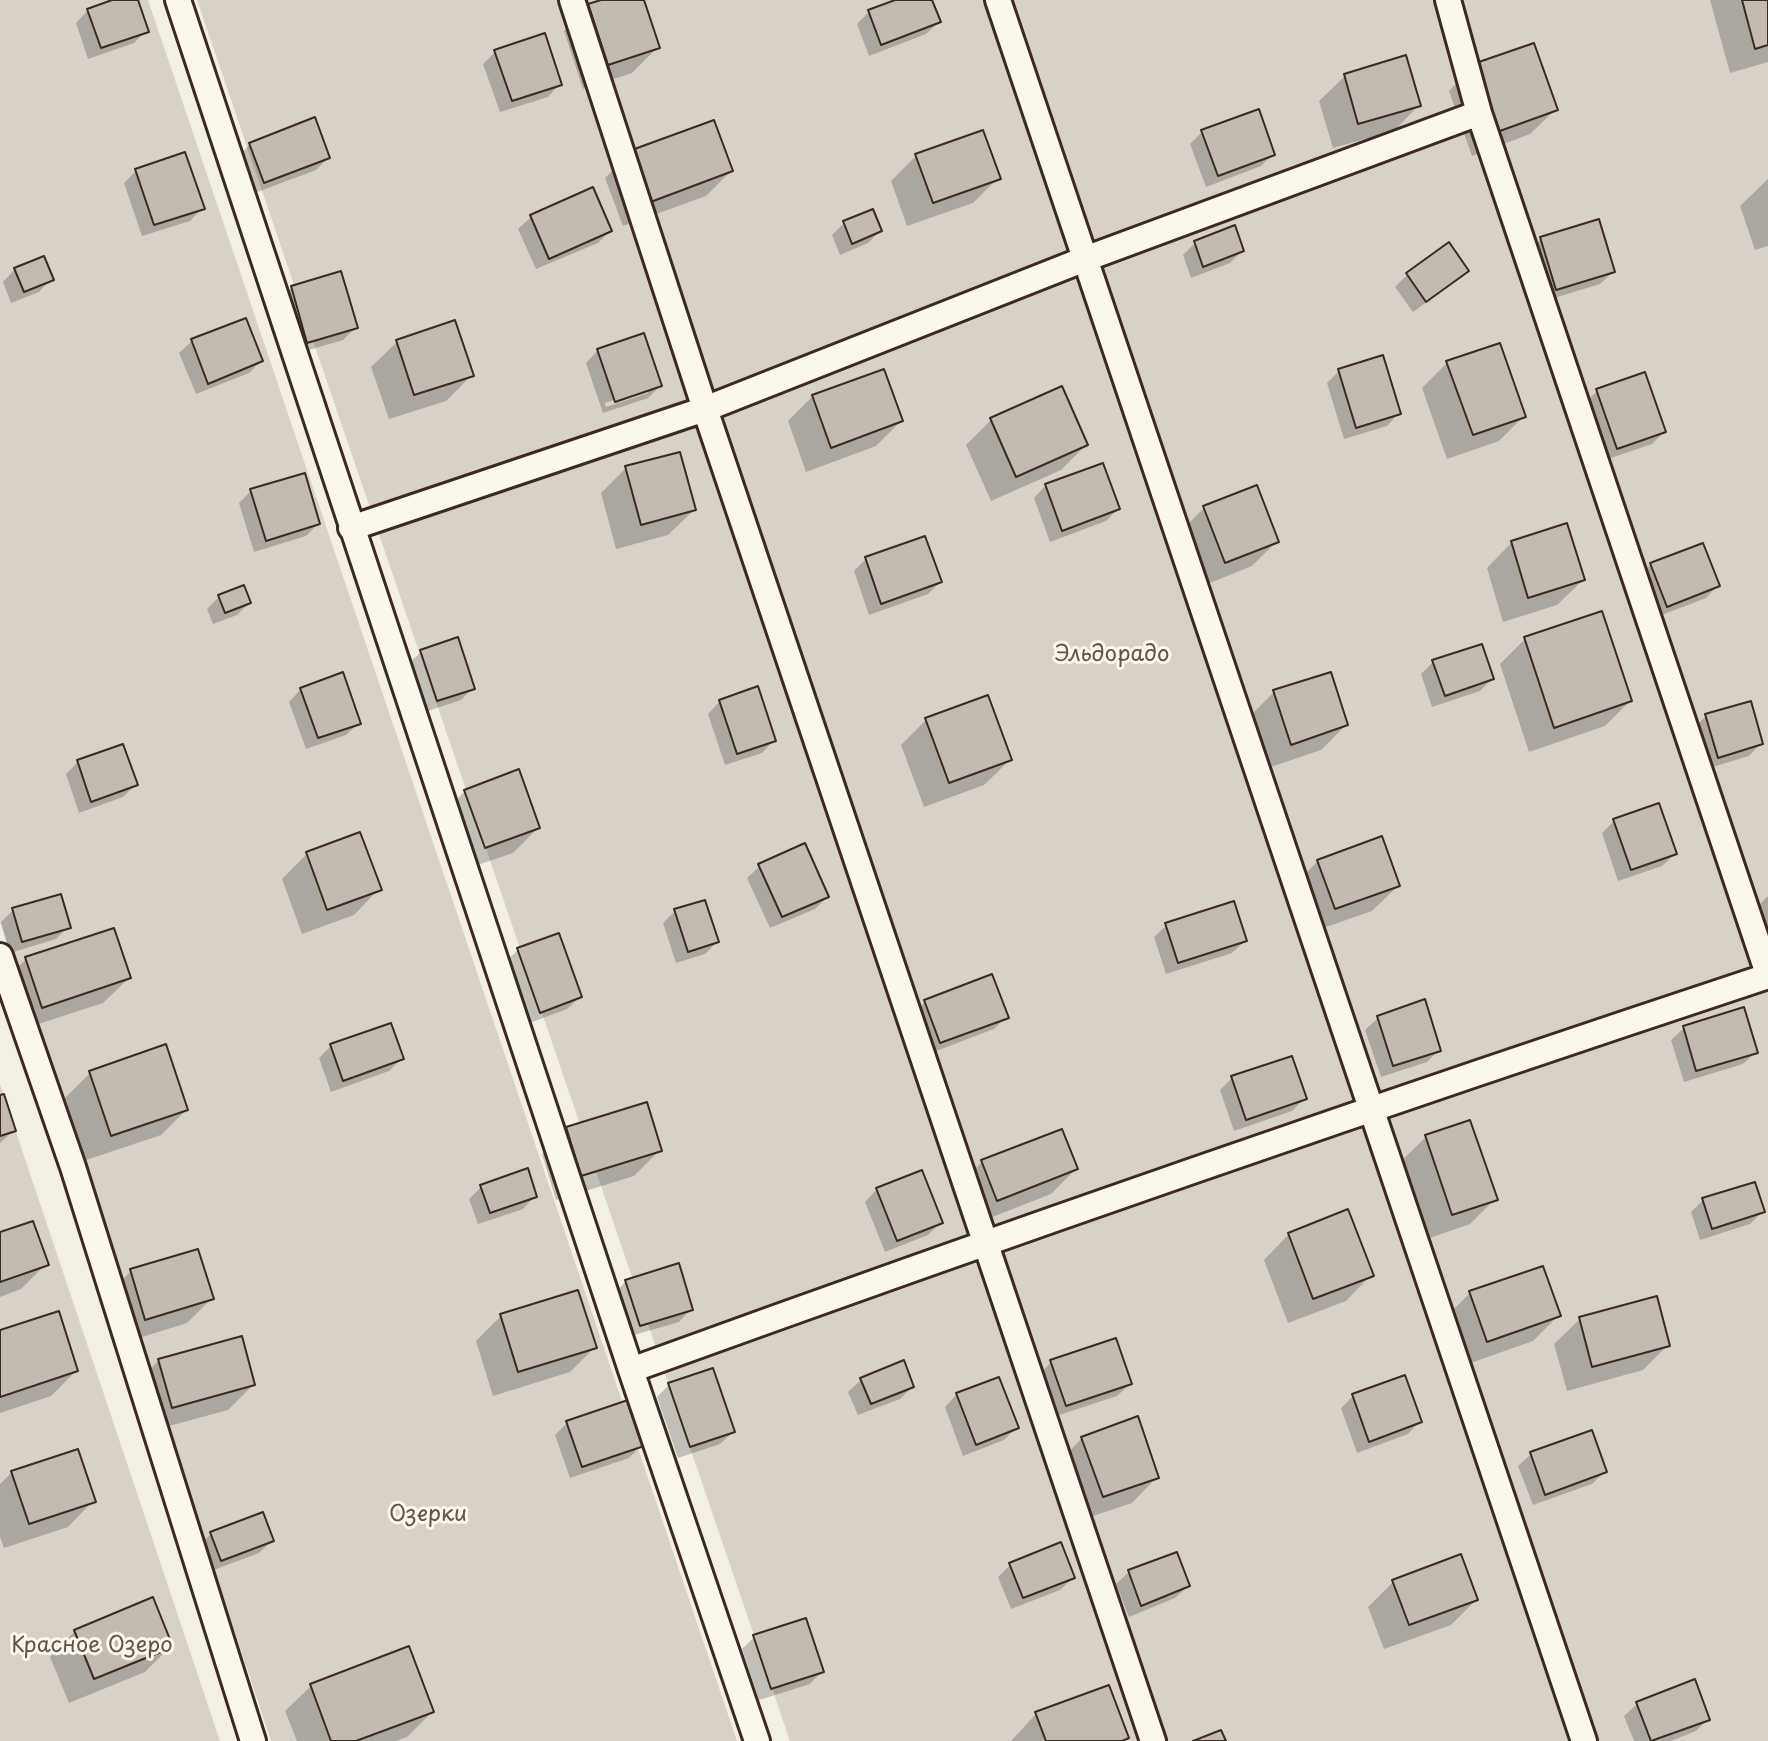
<!DOCTYPE html>
<html>
<head>
<meta charset="utf-8">
<style>
	body { margin:0 }
	canvas { display:block; background:#f3efe4 }
</style>
</head>
<body>
<canvas width="1768" height="1741"></canvas>
<script>
const c = document.querySelector('canvas').getContext('2d');
c.lineJoin = 'round';
function paint(path, color) { c.fillStyle = color; c.fill(path, 'evenodd'); }
function strokePath(path, color, width, dash) { c.strokeStyle = color; c.lineWidth = width; c.lineCap = dash ? 'butt' : 'round'; c.setLineDash(dash || []); c.stroke(path); }
function write(font, color, halo, rows, align = 'center') {
  c.font = font + ' "Playpen Sans",sans-serif'; c.lineWidth = 6; c.setLineDash([]); c.textBaseline = 'middle'; c.strokeStyle = halo; c.fillStyle = color; for (const [text, x, y, turn = 0] of rows) {
    c.save(); c.translate(x, y); c.rotate((+turn || 0) * Math.PI / 180); c.textAlign = isNaN(turn) ? turn : align; if (halo) c.strokeText(text, 0, 0); c.fillText(text, 0, 0); c.restore();
  }
}
const green = new Path2D(`
	M0 0H148L737 1741H271L0 923Z
	M197 0H1768V1741H790Z
	M0 1084 220 1741H0Z`);
const shadow = new Path2D(`
	M118 0H136L146 31 134 43 88 59 76 23 88 10Z
	M607 0H642L657 48 632 73 583 89 564 31 589 6Z
	M901 0H930L939 22 926 34 869 56 857 24 869 12Z
	M1710 0H1768V62L1730 73Z
	M495 52 560 84 548 97 500 112 483 64Z
	M1474 65 1556 109 1530 134 1472 156 1449 91Z
	M1345 76 1419 105 1394 131 1333 148 1319 101Z
	M1202 132 1273 154 1261 166 1206 187 1190 144Z
	M250 144 328 158 316 170 252 194 238 157Z
	M630 153 731 171 706 196 623 226 605 178Z
	M916 156 998 178 973 203 907 226 891 181Z
	M136 171 202 208 190 221 142 236 124 183Z
	M1768 179V246L1755 250 1740 206Z
	M592 190 610 231 598 243 536 269 518 229 531 217Z
	M844 223 880 231 868 243 840 255 832 235Z
	M1541 239 1613 272 1600 284 1544 301 1529 251Z
	M1195 243 1242 251 1230 263 1191 278 1183 255Z
	M1449 245 1467 270 1454 282 1413 312 1395 287 1407 275Z
	M15 269 51 279 39 292 11 303 3 282Z
	M292 288 355 328 343 340 295 354 279 300Z
	M245 321 261 361 249 373 196 394 179 353 192 341Z
	M453 323 471 376 446 401 389 419 371 367 397 342Z
	M598 350 660 386 648 398 603 413 586 363ZM648 389V393L606 407 605 403Z
	M1447 363 1524 416 1499 441 1447 459 1422 388Z
	M1339 371 1399 413 1387 426 1344 439 1327 383Z
	M1061 389 1086 445 1061 470 991 501 966 445 991 420Z
	M1597 391 1664 432 1652 444 1605 460 1585 403Z
	M813 396 901 421 876 446 806 472 788 421Z
	M626 468 694 510 668 535 616 549 601 493Z
	M1046 485 1118 509 1106 521 1050 542 1034 498Z
	M251 491 318 524 306 536 254 552 239 503Z
	M1205 507 1277 541 1252 566 1200 587 1179 533Z
	M1512 542 1583 580 1557 605 1503 622 1487 568Z
	M866 559 940 582 928 594 869 615 854 571Z
	M1651 564 1718 585 1706 598 1654 618 1638 577Z
	M219 597 249 603 237 615 213 624 207 609Z
	M1525 639 1630 701 1605 726 1529 752 1500 664Z
	M421 652 473 688 461 700 425 712 408 664Z
	M1433 662 1492 679 1480 691 1432 707 1421 674Z
	M301 689 359 723 346 735 306 749 289 702Z
	M1274 692 1346 725 1321 750 1265 769 1249 717Z
	M720 701 774 740 762 753 725 765 708 714Z
	M1706 716 1761 743 1749 756 1706 769 1694 728Z
	M926 720 1010 760 984 785 924 807 901 745Z
	M78 762 135 785 123 797 79 813 66 774Z
	M465 791 538 828 513 853 460 871 440 817Z
	M1614 821 1675 854 1662 866 1618 881 1602 833Z
	M307 854 379 889 354 915 302 934 282 879Z
	M1318 861 1398 886 1372 911 1309 933 1293 886Z
	M760 866 827 897 815 909 770 928 747 878Z
	M1768 896V936L1757 907Z
	M13 910 68 927 56 939 10 953 1 922Z
	M675 911 717 942 705 954 676 963 663 923Z
	M1167 925 1245 941 1232 953 1166 974 1154 937Z
	M518 950 580 997 567 1009 527 1024 505 962Z
	M26 959 129 978 103 1003 17 1031 1 984Z
	M925 1002 1006 1017 994 1029 928 1054 913 1014Z
	M1378 1018 1439 1050 1427 1062 1381 1077 1365 1030Z
	M1684 1028 1756 1052 1743 1064 1684 1082 1671 1040Z
	M331 1046 402 1058 389 1071 331 1092 319 1058Z
	M90 1073 186 1110 161 1135 86 1160 65 1098Z
	M1232 1078 1304 1099 1292 1111 1234 1131 1220 1090Z
	M0 1097 14 1130 0 1143Z
	M1469 1122 1495 1199 1470 1224 1427 1239 1400 1162 1426 1137Z
	M567 1129 660 1150 634 1176 556 1200 542 1154Z
	M982 1162 1076 1169 1051 1194 972 1225 957 1187Z
	M481 1187 535 1196 523 1209 478 1224 469 1199Z
	M877 1189 940 1223 928 1235 885 1252 865 1202Z
	M1703 1200 1762 1212 1750 1224 1700 1240 1691 1212Z
	M0 1234 46 1264 21 1289 0 1297Z
	M1289 1234 1371 1275 1346 1301 1288 1323 1264 1260Z
	M131 1271 212 1298 187 1323 120 1344 106 1296Z
	M626 1281 691 1309 679 1322 627 1337 614 1294Z
	M1470 1293 1558 1316 1533 1341 1462 1366 1445 1318Z
	M501 1316 595 1347 570 1372 493 1396 476 1341Z
	M1580 1319 1668 1345 1643 1370 1567 1391 1554 1344Z
	M0 1332 76 1371 51 1396 0 1413Z
	M159 1360 253 1385 228 1410 147 1432 134 1386Z
	M1052 1362 1130 1384 1117 1396 1053 1417 1039 1374Z
	M902 1363 912 1387 900 1399 858 1415 848 1392 861 1380Z
	M669 1385 733 1432 720 1444 678 1458 657 1397Z
	M957 1394 1016 1428 1004 1440 963 1456 945 1407Z
	M1353 1396 1420 1421 1408 1434 1357 1453 1341 1408Z
	M567 1423 642 1445 629 1458 570 1478 555 1435Z
	M1590 1433 1604 1472 1592 1484 1533 1505 1518 1466 1531 1454Z
	M1082 1438 1157 1477 1132 1503 1078 1521 1057 1464Z
	M12 1472 93 1501 68 1527 4 1548 0 1537V1484Z
	M261 1515 272 1541 259 1553 208 1572 198 1546 211 1534Z
	M1010 1565 1073 1578 1060 1590 1011 1609 998 1577Z
	M1129 1572 1188 1586 1175 1598 1129 1617 1116 1584Z
	M1393 1582 1476 1600 1451 1625 1384 1649 1368 1607Z
	M75 1631 170 1647 145 1672 69 1703 50 1657Z
	M754 1637 822 1671 810 1684 759 1700 742 1649Z
	M1694 1682 1708 1719 1696 1731 1671 1741H1634L1624 1716 1637 1704Z
	M311 1686 432 1712 407 1737 396 1741H297L285 1711Z
	M1036 1714 1127 1738 1123 1741H1011Z`);
const building = new Path2D(`
	M112 0H138L149 32 101 48 87 9Z
	M601 0H644L660 48 608 65 588 4Z
	M895 0H932L941 22 881 45 868 10Z
	M1742 0H1768V45L1755 49Z
	M545 33 562 85 512 101 494 50Z
	M1534 43 1558 110 1497 132 1473 64Z
	M1406 55 1421 106 1358 124 1344 74Z
	M1259 109 1275 155 1218 176 1201 130Z
	M315 117 330 158 264 183 249 143Z
	M714 120 733 171 648 203 629 151Z
	M983 130 1001 179 933 203 915 154Z
	M185 152 205 209 154 225 135 169Z
	M593 187 612 231 549 259 530 215Z
	M873 209 882 231 852 244 843 221Z
	M1599 219 1615 272 1556 290 1540 237Z
	M1235 225 1244 251 1203 267 1194 241Z
	M1449 242 1469 271 1426 302 1406 273Z
	M44 256 54 280 24 292 14 268Z
	M341 271 358 328 307 343 291 286Z
	M246 318 263 361 208 384 191 339Z
	M455 320 474 376 414 395 396 340Z
	M644 333 662 386 615 402 597 349Z
	M1500 343 1526 417 1473 435 1446 361Z
	M1383 355 1401 414 1356 428 1338 369Z
	M884 369 903 421 831 448 812 395Z
	M1645 372 1666 432 1617 449 1596 389Z
	M1062 386 1088 445 1016 477 990 418Z
	M680 452 696 510 641 525 625 466Z
	M1103 463 1120 509 1062 531 1045 484Z
	M305 473 320 524 266 541 250 489Z
	M1257 485 1279 542 1225 563 1203 506Z
	M1567 523 1585 580 1528 598 1511 541Z
	M925 536 942 582 881 604 865 557Z
	M1703 543 1720 586 1667 607 1650 563Z
	M244 585 251 603 225 613 218 595Z
	M1602 611 1632 701 1554 728 1524 637Z
	M458 637 475 689 437 701 420 650Z
	M1482 644 1494 679 1445 696 1432 660Z
	M343 672 361 724 318 738 300 688Z
	M1331 672 1348 725 1291 745 1273 690Z
	M758 686 776 741 737 754 719 700Z
	M988 695 1012 760 949 783 925 718Z
	M1751 701 1763 744 1718 758 1705 714Z
	M123 744 138 785 91 802 77 760Z
	M519 769 540 828 485 848 464 790Z
	M1659 803 1677 854 1631 870 1613 819Z
	M360 832 382 890 327 910 306 852Z
	M1382 836 1400 886 1335 909 1317 860Z
	M805 843 829 897 782 917 758 864Z
	M61 894 71 928 22 942 12 908Z
	M705 900 719 942 688 952 674 909Z
	M1234 901 1247 941 1178 963 1165 923Z
	M114 928 131 978 42 1008 25 957Z
	M559 933 582 997 540 1013 517 948Z
	M992 974 1009 1018 940 1043 924 1000Z
	M1425 999 1441 1051 1393 1066 1377 1016Z
	M1744 1007 1758 1053 1696 1071 1683 1026Z
	M391 1023 404 1059 343 1081 330 1044Z
	M166 1044 188 1110 111 1136 89 1071Z
	M1292 1056 1307 1099 1246 1120 1231 1076Z
	M4 1094 16 1131 0 1136V1095Z
	M647 1102 662 1151 581 1176 566 1127Z
	M1470 1120 1498 1200 1452 1215 1425 1135Z
	M1062 1129 1078 1169 997 1201 981 1160Z
	M528 1168 537 1197 490 1213 480 1185Z
	M922 1170 943 1223 897 1241 876 1188Z
	M1755 1182 1765 1212 1712 1229 1702 1198Z
	M1348 1209 1374 1276 1313 1299 1288 1233Z
	M33 1221 49 1265 0 1282V1232Z
	M198 1249 214 1299 145 1320 130 1269Z
	M679 1263 693 1310 640 1326 625 1280Z
	M1543 1266 1561 1316 1487 1342 1469 1291Z
	M578 1290 597 1348 518 1372 500 1314Z
	M1657 1296 1670 1346 1592 1367 1579 1317Z
	M59 1311 78 1371 0 1397V1330Z
	M242 1336 255 1385 172 1408 158 1359Z
	M1116 1338 1132 1384 1066 1406 1050 1360Z
	M904 1360 914 1387 871 1404 860 1378Z
	M713 1368 735 1432 690 1447 668 1383Z
	M1405 1375 1422 1422 1369 1442 1352 1394Z
	M999 1377 1019 1428 976 1445 956 1393Z
	M628 1400 644 1446 582 1467 566 1421Z
	M1138 1416 1159 1478 1103 1497 1081 1437Z
	M1592 1430 1607 1472 1545 1495 1530 1452Z
	M78 1449 96 1502 29 1524 11 1471Z
	M263 1512 274 1541 221 1561 210 1532Z
	M1061 1542 1075 1578 1023 1598 1009 1563Z
	M1177 1552 1190 1586 1141 1606 1128 1570Z
	M1461 1554 1478 1600 1409 1625 1392 1580Z
	M153 1597 173 1647 94 1679 74 1630Z
	M806 1618 824 1672 771 1689 753 1635Z
	M409 1646 434 1712 356 1741H331L310 1684Z
	M1695 1679 1710 1720 1651 1741 1636 1702Z
	M1109 1685 1129 1738 1122 1741H1046L1035 1712Z
	M1221 1730 1226 1741H1193Z`);
const lane = new Path2D(`
	M178 0 631 1370 757 1741
	M572 0 705 409 1153 1741
	M998 0 1584 1741
	M1448 0 1479 113 1768 974
	M351 528 705 409 1085 259 1479 113
	M0 956 73 1167 253 1741
	M631 1370C1009 1233 1387 1102 1768 976`);
const parkNames = [
	["Эльдорадо",1112,655],
	["Озерки",428,1515],
	["Красное Озеро",92,1646]
];
paint(green, '#d8d1c6');
paint(shadow, '#0003');
paint(building, '#c3bbb0');
strokePath(building, '#3b2a1e', 2);
strokePath(lane, '#3b2a1e', 30);
strokePath(lane, '#fbf7ec', 24);
write('22px', '#625448', '#fbf7ec', parkNames);
</script>
</body>
</html>
